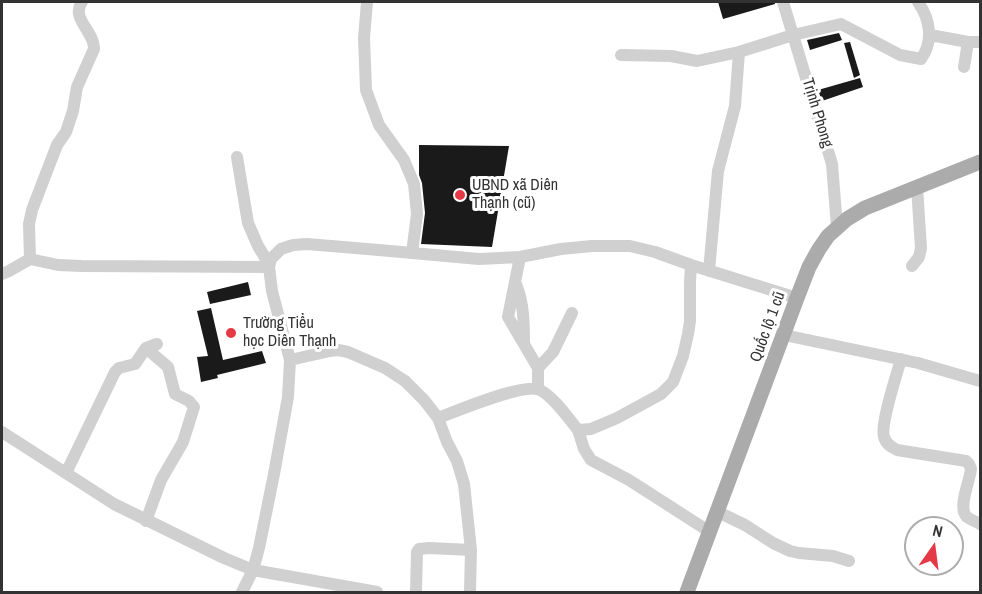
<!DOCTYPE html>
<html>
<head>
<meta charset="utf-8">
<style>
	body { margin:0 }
	#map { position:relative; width:982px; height:594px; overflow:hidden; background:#fff; font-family:"Archivo Narrow",sans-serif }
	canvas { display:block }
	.frame { position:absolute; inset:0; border:3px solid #333; pointer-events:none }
	.north { position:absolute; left:904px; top:516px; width:60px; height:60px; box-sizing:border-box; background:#fff; border:2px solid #adadad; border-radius:50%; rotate:14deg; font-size:16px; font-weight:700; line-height:24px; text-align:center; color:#333 }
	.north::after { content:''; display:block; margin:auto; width:21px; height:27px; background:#e63946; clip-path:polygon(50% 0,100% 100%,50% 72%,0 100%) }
</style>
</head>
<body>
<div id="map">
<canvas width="982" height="594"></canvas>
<div class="frame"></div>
<div class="north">N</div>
</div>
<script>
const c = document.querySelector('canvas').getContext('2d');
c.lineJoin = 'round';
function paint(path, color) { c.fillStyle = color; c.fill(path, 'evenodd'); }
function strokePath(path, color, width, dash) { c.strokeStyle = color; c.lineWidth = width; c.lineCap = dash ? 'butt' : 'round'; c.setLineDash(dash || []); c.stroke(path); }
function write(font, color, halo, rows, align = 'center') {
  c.font = font + ' "Archivo Narrow",sans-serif'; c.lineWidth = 6; c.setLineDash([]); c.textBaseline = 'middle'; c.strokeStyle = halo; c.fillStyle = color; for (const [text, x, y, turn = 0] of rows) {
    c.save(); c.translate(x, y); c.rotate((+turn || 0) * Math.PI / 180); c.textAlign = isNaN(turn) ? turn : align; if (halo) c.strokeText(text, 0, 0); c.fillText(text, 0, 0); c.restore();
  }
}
const building = new Path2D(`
	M718 2H775V4L723 19Z
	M839 33 842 40 810 50 807 40Z
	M850 42 860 75 854 78 844 43Z
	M860 78 863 87 822 101 818 90Z
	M419 145 509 146 492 247 421 244 425 213 422 183 419 175Z
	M248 282 251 295 210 304 207 292Z
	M211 308 223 360 262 351 266 363 217 375 218 378 201 382 197 357 208 356 197 311Z`);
const minor = new Path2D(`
	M367 2 364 38 366 90 379 125 404 160 414 184 417 214 412 253
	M783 2 832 164 837 227
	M930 35 968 42H980
	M621 55 671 56 697 61 739 52 793 35 841 24 900 55 921 59C934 41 930 19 918 2
	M964 67 968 42
	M237 157 248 223 258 246 269 264
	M520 257 508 317 538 368
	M30 259 58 265 82 266 269 267
	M912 266 919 257 921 248 917 187
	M709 271 718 171 735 106 739 52
	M2 274 9 271 30 259 29 224 32 210 57 145 66 132 73 111 77 87 94 49C95 32 70 18 82 2
	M516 284C524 303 524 325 524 344
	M784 335 918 363 980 381
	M146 348 168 367 175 394 189 401 194 407 183 442 161 480 146 521
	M901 359C897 374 880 424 884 437 886 444 891 447 897 450L966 461 969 464 971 469C970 481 957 508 967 517 971 520 977 522 980 524
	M290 360 330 351 338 350 348 352 385 368 405 381 424 400 438 418 447 442 457 461 464 484 471 550 470 592
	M538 388V368L553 352 572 313
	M438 418C457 411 525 382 540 390 554 397 568 418 578 430L591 429 617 418 661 394 673 382 683 356 688 334 690 321V282L691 265
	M578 430 584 449 591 460 629 480 710 532
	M2 432 114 504 224 558 253 570 377 592
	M66 473 115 372 119 368 135 364 146 348 157 344
	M718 512 745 525 773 543 790 551 799 553 833 556 849 561
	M242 592 253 570 259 548 274 474 288 397 290 360 272 291 269 267 271 259 281 249 293 245 307 244 379 250 479 259 520 257 561 249 592 246H630L655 252 691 265 797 298
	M416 592 417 552 419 549 429 548 471 550`);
const major = new Path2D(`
	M687 592 797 298 809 267 819 249 828 236 847 219 865 208 980 162`);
const markers = [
	[460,195,6,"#e63946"],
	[231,333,6,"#e63946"]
];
const streetNames = [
	["Trịnh Phong",817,113,73],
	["Quốc lộ 1 cũ",768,327,-70]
];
const poiNames = [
	["UBND xã Diên",472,186],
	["Thạnh (cũ)",472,204],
	["Trường Tiểu",243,324],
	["học Diên Thạnh",243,342]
];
paint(building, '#1a1a1a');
strokePath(minor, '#d0d0d0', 12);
strokePath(major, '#ababab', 15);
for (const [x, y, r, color] of markers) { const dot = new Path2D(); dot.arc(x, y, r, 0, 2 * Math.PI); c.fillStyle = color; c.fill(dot); strokePath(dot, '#fff', 2); }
write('16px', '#333', '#fff', streetNames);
write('16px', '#333', '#fff', poiNames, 'left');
</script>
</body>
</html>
